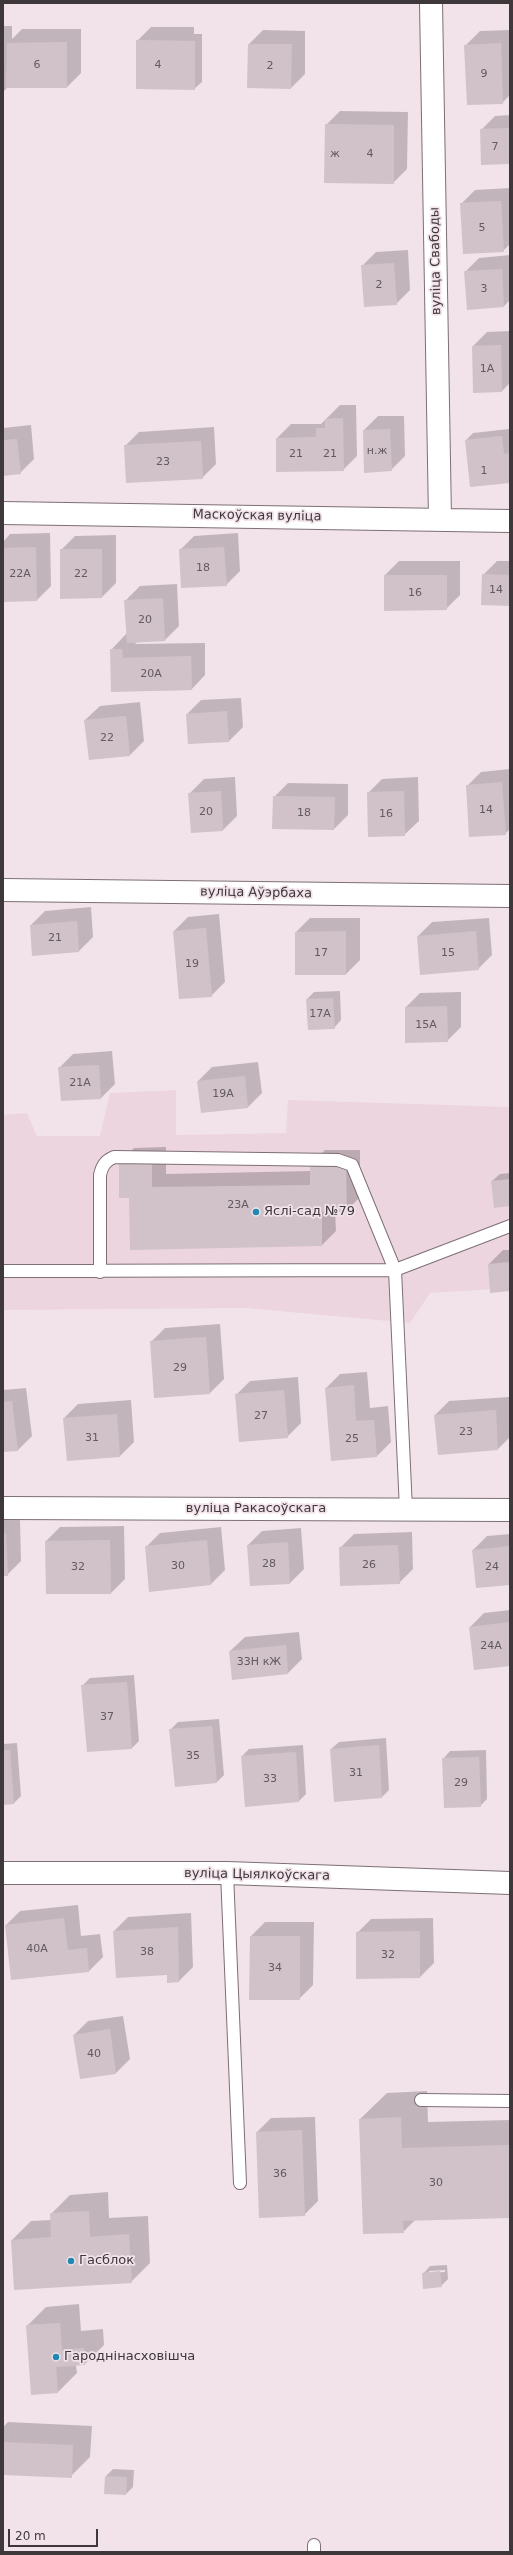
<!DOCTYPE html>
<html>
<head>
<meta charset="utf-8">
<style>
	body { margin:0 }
	#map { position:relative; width:513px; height:2555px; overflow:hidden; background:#f2e3ea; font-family:"DejaVu Sans",sans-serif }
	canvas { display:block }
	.frame { position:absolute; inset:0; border:4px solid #3e383b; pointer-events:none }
	.scale { position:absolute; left:8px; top:2529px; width:90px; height:18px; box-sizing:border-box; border:2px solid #3e383b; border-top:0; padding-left:5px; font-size:12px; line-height:14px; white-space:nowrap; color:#3e383b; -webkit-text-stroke:3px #f2e3ea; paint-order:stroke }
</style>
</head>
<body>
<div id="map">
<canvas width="513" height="2555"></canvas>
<div class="frame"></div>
<div class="scale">20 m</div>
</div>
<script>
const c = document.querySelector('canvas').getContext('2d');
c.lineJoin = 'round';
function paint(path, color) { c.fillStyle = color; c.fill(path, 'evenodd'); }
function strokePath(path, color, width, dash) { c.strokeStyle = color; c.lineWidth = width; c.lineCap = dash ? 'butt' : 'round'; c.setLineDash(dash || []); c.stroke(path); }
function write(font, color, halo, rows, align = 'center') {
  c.font = font + ' "DejaVu Sans",sans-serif'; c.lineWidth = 3.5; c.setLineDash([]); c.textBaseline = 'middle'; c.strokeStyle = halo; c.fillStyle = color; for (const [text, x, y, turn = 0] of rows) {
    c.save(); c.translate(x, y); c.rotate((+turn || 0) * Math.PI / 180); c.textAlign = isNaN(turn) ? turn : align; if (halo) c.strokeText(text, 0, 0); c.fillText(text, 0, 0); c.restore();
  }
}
const built = new Path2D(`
	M176 1090V1135L286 1133 288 1100 510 1107V1288L430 1293 410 1323 245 1308 3 1310V1115L27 1113 37 1136H100L110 1093Z`);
const shadow = new Path2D(`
	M3 26H12V39L22 29H81V73L67 87H8L3 92Z
	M151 27H194V34H202V82L194 89 137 41Z
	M263 30 305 31V74L291 88 248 87 249 44Z
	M510 30V95L502 103 466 45 480 31Z
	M340 111 408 112 407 169 393 183 326 125Z
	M510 115V163L481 130 495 116Z
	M510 188V244L503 251 461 204 475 190Z
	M408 250 410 290 396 304 362 266 376 252Z
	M510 255V300L504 306 468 309 465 272 479 258Z
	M510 331V383L502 391 473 346 487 332Z
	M340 405H356L357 456 343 470 277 438 291 424H321Z
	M378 416H404L405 456 391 470 364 430Z
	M31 425 34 459 20 473 3 475V428Z
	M214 427 216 464 202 478 125 446 139 432Z
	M509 429 510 440V482L466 440 473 433Z
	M50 533 51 586 37 600 3 601V542L10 534Z
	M238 533 240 571 226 585 180 550 194 536Z
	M116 535V583L102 597 61 598V550L75 536Z
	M399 561H460V595L446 609 385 575Z
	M497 561H510V605L483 575Z
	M177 584 179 626 165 640 138 641 135 644 205 643V675L191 690 112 691 111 650 127 633 126 600 140 586Z
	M241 698 243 727 229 741 187 714 201 700Z
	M140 702 144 741 130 755 85 720 100 706Z
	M510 769V829L505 834 467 786 481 772Z
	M235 777 237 816 223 830 192 832 190 793 204 779Z
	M418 777 419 821 404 835 368 793 382 779Z
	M288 783 348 784V815L334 829 274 797Z
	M91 907 93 937 79 951 31 925 45 911Z
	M219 914 225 982 211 996 174 931 188 917Z
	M310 918H360V960L346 974 296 932Z
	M489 918 492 955 478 969 418 936 432 922Z
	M340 991 341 1020 334 1028 307 999 314 992Z
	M461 992V1027L447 1041 406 1007 420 993Z
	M112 1051 115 1084 101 1098 59 1068 73 1054Z
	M258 1062 262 1093 248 1107 198 1081 212 1067Z
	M166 1147V1174L311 1171V1164L325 1150H360V1197L346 1211H335L336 1231 322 1245 130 1197 120 1162 134 1148Z
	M510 1173V1205L492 1181 500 1174Z
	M503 1250H510V1290L489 1264Z
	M220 1324 224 1379 210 1393 151 1342 165 1328Z
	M367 1372 370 1408 388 1406 391 1442 377 1456 326 1388 340 1374Z
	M298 1377 301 1423 287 1437 236 1395 250 1381Z
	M26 1388 32 1436 18 1450 3 1451V1390Z
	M509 1397 510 1437 498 1449 435 1415 449 1401Z
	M131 1400 134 1442 120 1456 64 1418 78 1404Z
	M3 1520H20L21 1561 7 1575H3Z
	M124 1526 125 1579 111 1593 46 1541 60 1527Z
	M221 1527 225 1570 211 1584 146 1547 160 1533Z
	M301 1528 304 1569 290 1583 248 1545 262 1531Z
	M412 1532 413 1569 399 1583 340 1548 354 1534Z
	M510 1534V1584L473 1550 487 1536Z
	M510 1610V1665L470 1627 484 1613Z
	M299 1632 302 1659 288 1673 233 1679 230 1651 245 1637Z
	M134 1675 139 1741 132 1748 82 1686 90 1678Z
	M219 1719 224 1775 217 1782 170 1730 178 1722Z
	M386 1738 389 1790 382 1797 331 1749 339 1742Z
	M17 1743 21 1796 14 1803 3 1804V1744Z
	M303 1745 306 1794 299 1801 242 1756 249 1749Z
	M486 1750 487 1799 480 1806 443 1759 450 1751Z
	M78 1905 81 1936 100 1934 103 1957 89 1971 6 1925 20 1911Z
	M191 1913 193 1967 179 1981 114 1931 128 1917Z
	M433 1918 434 1963 420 1977 357 1933 371 1919Z
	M265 1922H314L313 1985 299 1999 251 1936Z
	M123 2016 130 2059 116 2073 74 2035 88 2021Z
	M427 2091 428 2122 510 2120V2217L415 2220 403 2232 360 2119 387 2093Z
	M315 2117 318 2201 304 2215 260 2217 257 2132 271 2118Z
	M108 2192 109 2218 148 2216 150 2263 131 2282 12 2240 31 2221 51 2220V2214L70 2195Z
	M447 2265 448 2279 441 2286 423 2274 430 2266ZM445 2270V2272L429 2273V2271Z
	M79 2304 81 2331 103 2329 104 2345 85 2364 76 2365 77 2373 58 2392 27 2326 46 2307Z
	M8 2422 92 2426 90 2457 71 2476 3 2474V2427Z
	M113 2469 134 2470 133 2487 126 2494 106 2476Z`);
const building = new Path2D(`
	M136 40 195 41V90L136 89Z
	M67 42V88H6L7 43Z
	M501 43 503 104 467 105 464 45Z
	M248 44H292L291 89 247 88Z
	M325 124 394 125V184L324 183Z
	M510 128V164L481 165 480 129Z
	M501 201 504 252 463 254 460 203Z
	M394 263 397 305 364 307 361 265Z
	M502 269 504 307 467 310 464 271Z
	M501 345 502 392 473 393 472 346Z
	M343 418 344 471 276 472V438L316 437V428H325V419Z
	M390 429 392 471 364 473 363 430Z
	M502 436 504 454 510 453V483L470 487 465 440Z
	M17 439 21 474 3 476V440Z
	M201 441 203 479 126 483 124 445Z
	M36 547 37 601 3 602V548Z
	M224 547 227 586 181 588 179 549Z
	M60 549H102V598L60 599Z
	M482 574 510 575V606L481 605Z
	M384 575H447V610L384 611Z
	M163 598 165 641 127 643 124 600Z
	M110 649H122L123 658 191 656 192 690 111 692Z
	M227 711 229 742 188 744 186 714Z
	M126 716 130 756 89 760 84 720Z
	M502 782 506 835 469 837 466 785Z
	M221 791 223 831 191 833 188 793Z
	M404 791 405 836 368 837 367 792Z
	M273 796 335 797 334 830 272 829Z
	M77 921 79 952 32 956 30 925Z
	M206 928 212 997 179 999 173 931Z
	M346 931V975H295V932Z
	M476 931 479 970 420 975 417 936Z
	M333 998 335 1029 308 1030 306 999Z
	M447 1006 448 1042 405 1043V1007Z
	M99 1065 101 1099 61 1101 58 1067Z
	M245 1076 248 1108 201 1113 197 1081Z
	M152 1161V1187L310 1185V1164L346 1163 347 1212H322V1246L130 1250 129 1198H119V1162Z
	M510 1179V1206L494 1208 491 1181Z
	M510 1262V1291L490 1293 488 1264Z
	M206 1337 210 1394 154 1398 150 1341Z
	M354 1385 356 1421 374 1420 377 1457 331 1461 325 1388Z
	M284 1390 288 1438 239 1442 235 1394Z
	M12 1401 18 1451 3 1452V1402Z
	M496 1410 498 1450 438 1455 434 1415Z
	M117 1414 120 1457 67 1461 63 1418Z
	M3 1533H6L8 1576H3Z
	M110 1540 111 1594H46L45 1541Z
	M207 1540 211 1585 149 1592 145 1546Z
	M288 1542 290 1584 250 1586 247 1545Z
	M398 1545 400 1584 340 1586 339 1547Z
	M510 1546V1585L476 1588 472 1550Z
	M510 1622V1666L474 1670 469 1627Z
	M286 1645 288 1674 232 1680 229 1651Z
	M127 1682 132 1749 87 1752 81 1685Z
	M212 1726 217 1783 175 1787 169 1729Z
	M379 1745 382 1798 334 1802 330 1749Z
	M3 1750H10L14 1804 3 1805Z
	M296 1752 299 1802 245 1807 241 1756Z
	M479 1757 481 1807 444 1808 442 1758Z
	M64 1918 68 1950 87 1948 89 1972 11 1980 5 1925Z
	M178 1927 179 1982 167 1983V1975L116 1978 113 1931Z
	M420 1931V1978L356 1979V1932Z
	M250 1936H300V2000H249Z
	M110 2029 116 2074 80 2079 73 2035Z
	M401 2117 402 2148 510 2145V2218L403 2221 404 2233 363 2234 359 2119Z
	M302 2130 305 2216 259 2218 256 2132Z
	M89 2211 90 2237 129 2234 132 2283 14 2290 11 2240 51 2237 50 2213Z
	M440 2271 442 2287 423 2289 422 2273Z
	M60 2323 62 2350 84 2348 85 2365 56 2367 58 2393 31 2395 26 2325Z
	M3 2442 73 2445 72 2478 3 2475Z
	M105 2476 127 2477 126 2495 104 2494Z`);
const service = new Path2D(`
	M3 1271 395 1270 510 1226
	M100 1272V1175C102 1166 105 1161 114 1157L338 1160 352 1165 395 1270 406 1510
	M227 1873 240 2183
	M421 2100 510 2101
	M314 2545V2552`);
const minor = new Path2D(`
	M3 890 510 896
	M3 1508 510 1510`);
const tertiary = new Path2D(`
	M431 3 440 519
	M3 513 510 521
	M3 1873H227L510 1883`);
const markers = [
	[256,1212,4,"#1f8ab1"],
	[71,2261,4,"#1f8ab1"],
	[56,2357,4,"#1f8ab1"]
];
const numberNames = [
	["6",37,65],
	["4",158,65],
	["2",270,66],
	["9",484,74],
	["7",495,147],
	["ж",335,154],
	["4",370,154],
	["5",482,228],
	["2",379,285],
	["3",484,289],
	["1А",487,369],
	["н.ж",377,451],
	["21",296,454],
	["21",330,454],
	["23",163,462],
	["1",484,471],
	["18",203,568],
	["22А",20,574],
	["22",81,574],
	["14",496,590],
	["16",415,593],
	["20",145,620],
	["20А",151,674],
	["22",107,738],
	["14",486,810],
	["20",206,812],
	["18",304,813],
	["16",386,814],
	["21",55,938],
	["17",321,953],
	["15",448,953],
	["19",192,964],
	["17А",320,1014],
	["15А",426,1025],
	["21А",80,1083],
	["19А",223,1094],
	["23А",238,1205],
	["29",180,1368],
	["27",261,1416],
	["23",466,1432],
	["31",92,1438],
	["25",352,1439],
	["28",269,1564],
	["26",369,1565],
	["30",178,1566],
	["32",78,1567],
	["24",492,1567],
	["24А",491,1646],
	["33Н кЖ",259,1662],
	["37",107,1717],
	["35",193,1756],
	["31",356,1773],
	["33",270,1779],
	["29",461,1783],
	["40А",37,1949],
	["38",147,1952],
	["32",388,1955],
	["34",275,1968],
	["40",94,2054],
	["36",280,2174],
	["30",436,2183]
];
const streetNames = [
	["вуліца Свабоды",436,261,-91],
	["Маскоўская вуліца",257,516,1],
	["вуліца Аўэрбаха",256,893,1],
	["вуліца Ракасоўскага",256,1509],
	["вуліца Цыялкоўскага",257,1875,1]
];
const poiNames = [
	["Яслі-сад №79",264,1212],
	["Гасблок",79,2261],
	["Гароднінасховішча",64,2357]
];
paint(built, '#ecd5df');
paint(shadow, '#0003');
paint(building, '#d0c2c8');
strokePath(service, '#7d6f75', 14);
strokePath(minor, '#7d6f75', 24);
strokePath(tertiary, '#7d6f75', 24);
strokePath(service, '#fff', 12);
strokePath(minor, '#fff', 22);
strokePath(tertiary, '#fff', 22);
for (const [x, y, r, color] of markers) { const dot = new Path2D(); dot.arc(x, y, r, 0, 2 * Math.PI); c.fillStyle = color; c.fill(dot); strokePath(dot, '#f2e3ea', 1.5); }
write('11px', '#625a5e', null, numberNames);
write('13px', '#3e383b', '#f2e3ea', streetNames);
write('13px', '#3e383b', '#f2e3ea', poiNames, 'left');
</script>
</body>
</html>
